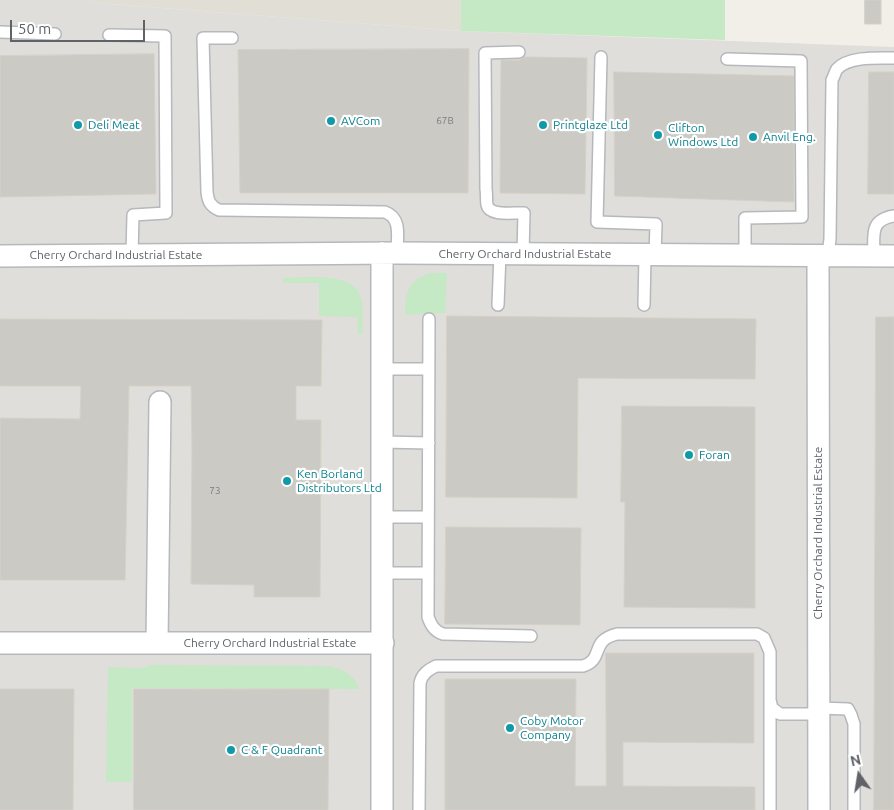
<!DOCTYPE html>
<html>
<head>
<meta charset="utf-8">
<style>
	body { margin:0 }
	#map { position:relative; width:894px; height:810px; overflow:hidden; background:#f1efe8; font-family:Ubuntu,sans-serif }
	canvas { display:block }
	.north { position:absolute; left:834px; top:750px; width:50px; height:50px; -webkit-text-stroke:4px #fff; paint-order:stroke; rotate:347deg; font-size:14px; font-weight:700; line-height:20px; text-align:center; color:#5f6368 }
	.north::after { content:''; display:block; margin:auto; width:18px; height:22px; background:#5f6368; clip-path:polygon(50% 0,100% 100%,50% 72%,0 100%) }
	.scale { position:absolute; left:10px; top:20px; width:135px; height:22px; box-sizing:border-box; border:2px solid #5f6368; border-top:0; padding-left:6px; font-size:15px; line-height:18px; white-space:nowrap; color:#5f6368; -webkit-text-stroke:4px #fff; paint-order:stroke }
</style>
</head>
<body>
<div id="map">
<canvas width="894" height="810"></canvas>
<div class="north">N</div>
<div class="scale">50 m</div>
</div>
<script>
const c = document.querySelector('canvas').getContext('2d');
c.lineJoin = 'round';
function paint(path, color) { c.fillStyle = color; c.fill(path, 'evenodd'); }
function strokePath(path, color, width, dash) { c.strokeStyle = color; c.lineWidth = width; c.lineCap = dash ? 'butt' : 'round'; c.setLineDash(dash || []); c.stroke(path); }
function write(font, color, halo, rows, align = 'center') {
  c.font = font + ' Ubuntu,sans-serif'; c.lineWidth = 4.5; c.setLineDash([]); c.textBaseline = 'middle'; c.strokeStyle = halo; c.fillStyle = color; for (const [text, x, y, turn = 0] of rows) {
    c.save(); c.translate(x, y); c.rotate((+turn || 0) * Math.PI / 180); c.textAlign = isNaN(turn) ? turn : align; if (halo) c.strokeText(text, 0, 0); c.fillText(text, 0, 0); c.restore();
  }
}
const industrial = new Path2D(`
	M0 0H89L98 3 461 31 894 47V810H0Z`);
const education = new Path2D(`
	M89 0H461V31L98 3Z`);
const green = new Path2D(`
	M461 0H725V40L461 31Z
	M431 273H447L445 313 405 315C405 294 408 279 431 273Z
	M283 278C304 278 350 271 360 295 364 303 362 324 363 334H358L357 317 319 316V283H283Z
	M151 665 328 666C344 669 353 674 360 689L132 688V782H106L108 667 143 668Z`);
const building = new Path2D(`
	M865 0H881V24H865Z
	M469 49 468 193H240L238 50Z
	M154 54 156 194 0 197V56Z
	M524 57 587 58 585 194 500 193 501 60H519Z
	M614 72 794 76V202L615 196Z
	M869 72H894V194H868Z
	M447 316 756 319 755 379 578 378 577 498 446 497Z
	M876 317H894V810H874Z
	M0 319 322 320 321 386H296V420H321L320 597H254V585L191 584 192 447 191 386H129L125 580H0V418L80 419 81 386H0Z
	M622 406 755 407V608L624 607 625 502H621Z
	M446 527 581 528 580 625 445 624Z
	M606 653H754V743L623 742V786L755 787V810H445V679H576L575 786H606Z
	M0 689H74L73 810H0Z
	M134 689H329L328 810H134Z`);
const service = new Path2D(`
	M0 32 55 34
	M109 35 165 36 166 213 133 215 132 255
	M232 38H203L207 192C208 201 210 206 219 210L385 212C402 218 397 237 397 253
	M519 52 485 53 486 189C487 194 486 200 487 205 490 217 515 212 524 213L523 254
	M601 57 597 222 656 224 655 255
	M727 59 801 61 802 217 745 218V255
	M828 255 830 239 832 80C834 77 835 72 837 69 849 56 878 58 894 58
	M874 256C874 236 869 220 894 216
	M498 305 500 254
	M644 305 645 255
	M429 319 428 617C431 625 434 631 443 634L531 636
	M383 369H429
	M383 442 429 443
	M383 517H428
	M383 573H428
	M770 702V810
	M819 708 848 709 851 715 854 724V810
	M419 810 420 683C422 674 428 670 436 666H583C605 659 589 641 617 634H757L764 638 770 652V700L772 708 780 714H819`);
const minor = new Path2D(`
	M382 253V810
	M0 256 397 253 894 256
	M818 256 819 810
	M0 643H383
	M157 643 160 402`);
const markers = [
	[331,121,5,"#0f9aa8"],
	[78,125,5,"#0f9aa8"],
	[543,125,5,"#0f9aa8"],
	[658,135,5,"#0f9aa8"],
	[753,137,5,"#0f9aa8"],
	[689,455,5,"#0f9aa8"],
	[287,481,5,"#0f9aa8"],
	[510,728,5,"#0f9aa8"],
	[231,750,5,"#0f9aa8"]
];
const numberNames = [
	["67B",445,121],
	["73",215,491]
];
const cultureNames = [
	["AVCom",341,121],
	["Deli Meat",88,125],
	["Printglaze Ltd",553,125],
	["Clifton",668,128],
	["Windows Ltd",668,142],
	["Anvil Eng.",763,137],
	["Foran",699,455],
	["Ken Borland",297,474],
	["Distributors Ltd",297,488],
	["Coby Motor",520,721],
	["Company",520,735],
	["C & F Quadrant",241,750]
];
const streetNames = [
	["Cherry Orchard Industrial Estate",525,254],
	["Cherry Orchard Industrial Estate",116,255],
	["Cherry Orchard Industrial Estate",818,533,-90],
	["Cherry Orchard Industrial Estate",270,643]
];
paint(industrial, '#e0deda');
paint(education, '#e1ded6');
paint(green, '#c5e8c5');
paint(building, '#cccac5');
strokePath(building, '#d6d1c6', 1);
strokePath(service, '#b5b8bc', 14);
strokePath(minor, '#b5b8bc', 24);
strokePath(service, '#fff', 11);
strokePath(minor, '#fff', 21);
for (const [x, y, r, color] of markers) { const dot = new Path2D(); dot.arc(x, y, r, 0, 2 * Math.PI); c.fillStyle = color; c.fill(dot); strokePath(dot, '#fff', 2); }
write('10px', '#7a7d7f', null, numberNames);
write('12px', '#0d838f', '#fff', cultureNames, 'left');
write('12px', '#5f6368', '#fff', streetNames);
</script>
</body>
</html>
